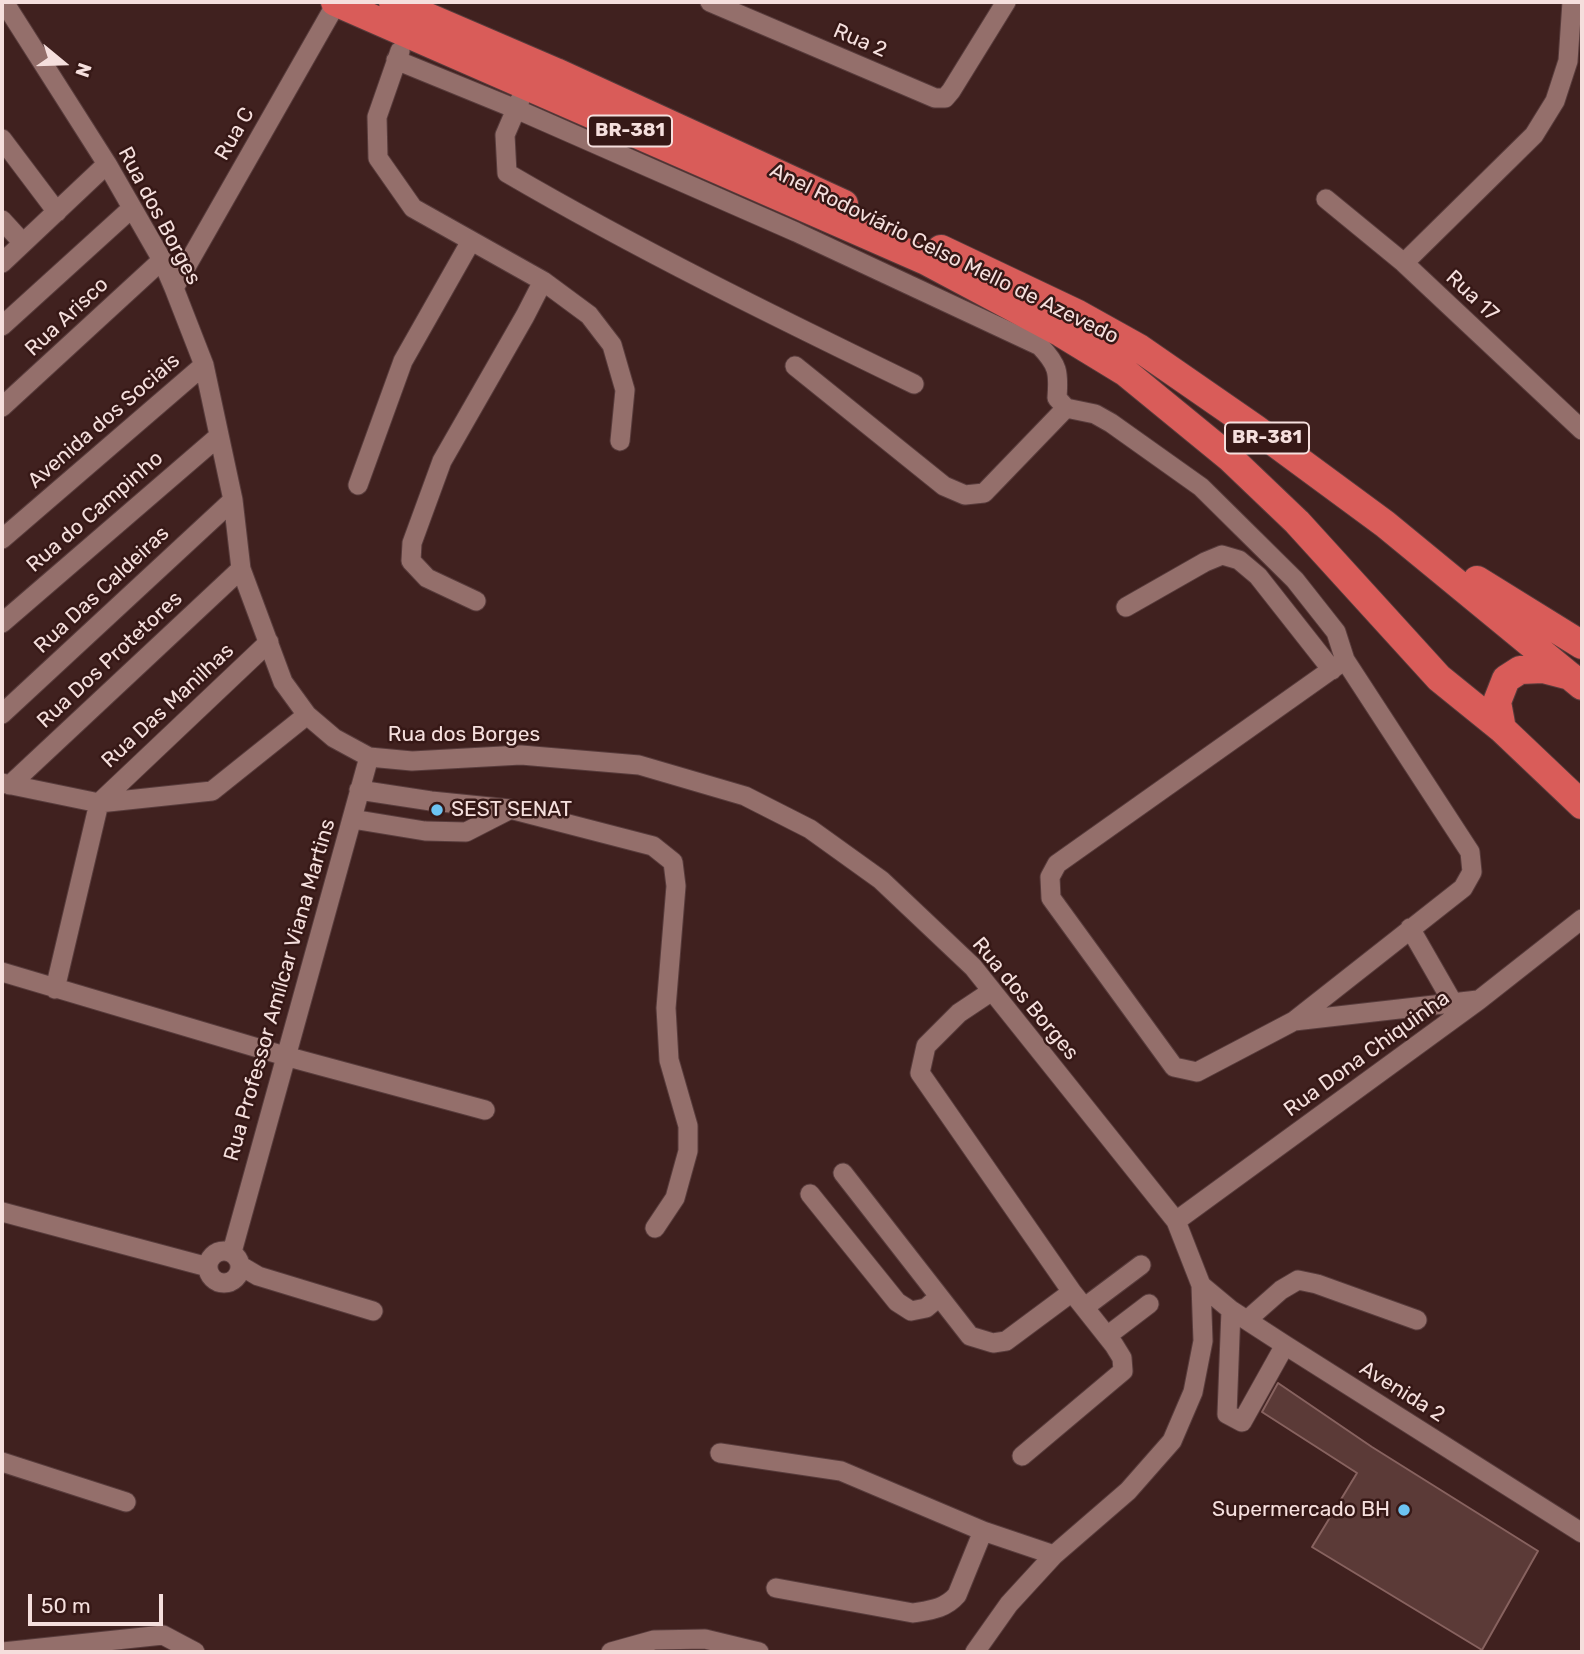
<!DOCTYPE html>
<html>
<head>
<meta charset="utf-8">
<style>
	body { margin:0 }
	#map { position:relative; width:1584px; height:1654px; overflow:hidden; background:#40211f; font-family:Rubik,sans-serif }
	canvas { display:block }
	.frame { position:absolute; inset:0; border:4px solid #f5dfdd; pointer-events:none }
	.north { position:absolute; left:28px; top:28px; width:70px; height:70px; -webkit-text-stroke:5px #361816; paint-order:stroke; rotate:109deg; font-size:19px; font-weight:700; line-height:28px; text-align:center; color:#f5dfdd }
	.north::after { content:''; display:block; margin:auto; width:24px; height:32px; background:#f5dfdd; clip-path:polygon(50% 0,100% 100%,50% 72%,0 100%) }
	.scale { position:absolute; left:28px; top:1594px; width:135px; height:32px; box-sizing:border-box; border:4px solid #f5dfdd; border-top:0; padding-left:9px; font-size:21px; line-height:24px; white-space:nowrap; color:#f5dfdd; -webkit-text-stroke:5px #361816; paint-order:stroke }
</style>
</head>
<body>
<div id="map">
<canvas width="1584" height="1654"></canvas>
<div class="frame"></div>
<div class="north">N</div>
<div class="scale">50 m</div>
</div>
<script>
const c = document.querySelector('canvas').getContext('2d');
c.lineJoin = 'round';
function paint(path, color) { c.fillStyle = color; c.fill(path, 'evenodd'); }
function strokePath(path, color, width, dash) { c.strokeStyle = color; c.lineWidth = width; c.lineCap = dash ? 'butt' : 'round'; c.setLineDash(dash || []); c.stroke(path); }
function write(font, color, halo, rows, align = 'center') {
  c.font = font + ' Rubik,sans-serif'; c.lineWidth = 5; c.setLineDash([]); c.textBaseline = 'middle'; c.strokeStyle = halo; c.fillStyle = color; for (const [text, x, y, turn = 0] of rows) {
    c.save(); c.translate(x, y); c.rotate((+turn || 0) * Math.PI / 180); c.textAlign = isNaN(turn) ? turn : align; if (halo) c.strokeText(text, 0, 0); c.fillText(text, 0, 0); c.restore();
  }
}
const building = new Path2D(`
	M1278 1383 1372 1447 1538 1551 1482 1650 1312 1547 1357 1473 1262 1412Z`);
const minor = new Path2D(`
	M4 2 107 164 162 260 174 288 204 365 233 500 241 569 283 682 307 715 334 738 369 757 412 761 521 755 639 765 745 796 810 829 881 880 973 967 1176 1221 1201 1285 1203 1341 1193 1392 1172 1441 1128 1491 1054 1555 1009 1604 975 1652
	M710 2 935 98H945L951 91 1006 2
	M400 51 377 117 378 158 413 208 543 281 525 316 442 461 412 543 411 561 427 578 476 601
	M396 60 516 109 796 232 1040 346C1058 365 1059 372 1057 398L1066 408 1095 414 1111 423 1201 487 1295 580 1336 632 1345 660 1470 852 1472 872 1463 888 1294 1021 1197 1072 1174 1067 1051 898 1050 877 1057 864 1345 660
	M520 100 505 135 507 173C639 250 776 317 914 384
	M2 139 57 212
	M1326 199 1404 263 1582 430
	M2 220 23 243
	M2 263 107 164
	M1404 263 1534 135 1555 101 1568 61 1572 2
	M543 281 589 315 612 345 625 390 620 441
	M174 288 337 2
	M2 326 132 208
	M795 366 944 486 965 495 984 493 1066 408
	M2 407 162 260
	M358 485 403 361 471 241
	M2 539 204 365
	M1126 607 1205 562 1222 555 1239 560 1258 576 1332 670
	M2 623 219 436
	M2 714 233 500
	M2 783 99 803 212 791 307 715
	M10 785 241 569
	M359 790 431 801 510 809 653 846 673 862 676 886 666 1008 669 1060 688 1126V1151L675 1198 655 1228
	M352 819 425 831 466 832 509 810
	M1410 928 1453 1003
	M2 972 285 1056 485 1110
	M55 989 99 803 269 642
	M992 991 959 1013 926 1046 920 1073 1072 1292 1114 1345 1122 1358 1123 1371 1022 1456
	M1294 1021 1478 1000
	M843 1173 970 1336 993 1343 1006 1341 1072 1292
	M810 1194 897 1302 911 1311 926 1308 939 1297
	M2 1212 208 1267
	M1176 1221 1479 1000 1582 919
	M208 1267a16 16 0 1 1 32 0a16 16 0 1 1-32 0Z
	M232 1252 369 757
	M241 1266 258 1276 373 1311
	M1201 1285 1231 1310 1285 1345 1582 1533
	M1085 1307 1141 1265
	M1231 1310 1227 1414 1242 1422 1285 1345
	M1247 1320 1281 1290 1298 1280 1317 1284 1417 1320
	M1107 1336 1149 1304
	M720 1453 841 1471 983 1531 1054 1555
	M2 1462 126 1502
	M776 1588 913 1613C930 1610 945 1609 957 1595L983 1531
	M3 1652 163 1635 195 1652
	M611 1652 654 1640 705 1639 759 1652`);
const highway = new Path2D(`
	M335 2 926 261 1061 333 1125 372 1230 458 1297 522 1439 678 1502 729 1582 805
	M393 2 556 72 844 204
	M941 249 1078 314 1139 348 1256 429 1385 524 1582 686
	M1477 580 1582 645
	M1502 729 1497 702 1506 679 1520 670 1543 669 1570 676`);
const markers = [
	[437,810,7,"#6cc3f2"],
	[1404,1510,7,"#6cc3f2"]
];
const shields = [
	[630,131,84],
	[1267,438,84]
];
const shieldNames = [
	["BR-381",630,131],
	["BR-381",1267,438]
];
const streetNames = [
	["Rua 2",860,41,23],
	["Rua C",235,134,-60],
	["Rua dos Borges",159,216,62],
	["Anel Rodoviário Celso Mello de Azevedo",944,254,26],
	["Rua 17",1472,296,43],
	["Rua Arisco",67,317,-43],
	["Avenida dos Sociais",104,421,-41],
	["Rua do Campinho",95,512,-41],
	["Rua Das Caldeiras",102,590,-43],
	["Rua Dos Protetores",110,660,-43],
	["Rua Das Manilhas",168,706,-43],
	["Rua dos Borges",464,735],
	["Rua Professor Amílcar Viana Martins",280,990,-74],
	["Rua dos Borges",1025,999,50],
	["Rua Dona Chiquinha",1367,1054,-36],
	["Avenida 2",1402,1392,32]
];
const poiNames = [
	["SEST SENAT",451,810],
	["Supermercado BH",1390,1510,"right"]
];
paint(building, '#5b3a37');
strokePath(building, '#87625f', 2);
strokePath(minor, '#583c3c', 21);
strokePath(highway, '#583c3c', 30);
strokePath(minor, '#946f6b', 19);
strokePath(highway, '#d95c59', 28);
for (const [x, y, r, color] of markers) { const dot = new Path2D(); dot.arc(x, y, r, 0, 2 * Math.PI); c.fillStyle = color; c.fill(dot); strokePath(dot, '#361816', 2.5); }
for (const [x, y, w] of shields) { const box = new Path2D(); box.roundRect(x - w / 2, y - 15.5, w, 31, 5); c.fillStyle = '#361816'; c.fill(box); strokePath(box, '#f5dfdd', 2); }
write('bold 19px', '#f5dfdd', null, shieldNames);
write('21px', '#f5dfdd', '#361816', streetNames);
write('21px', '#f5dfdd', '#361816', poiNames, 'left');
</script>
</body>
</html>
